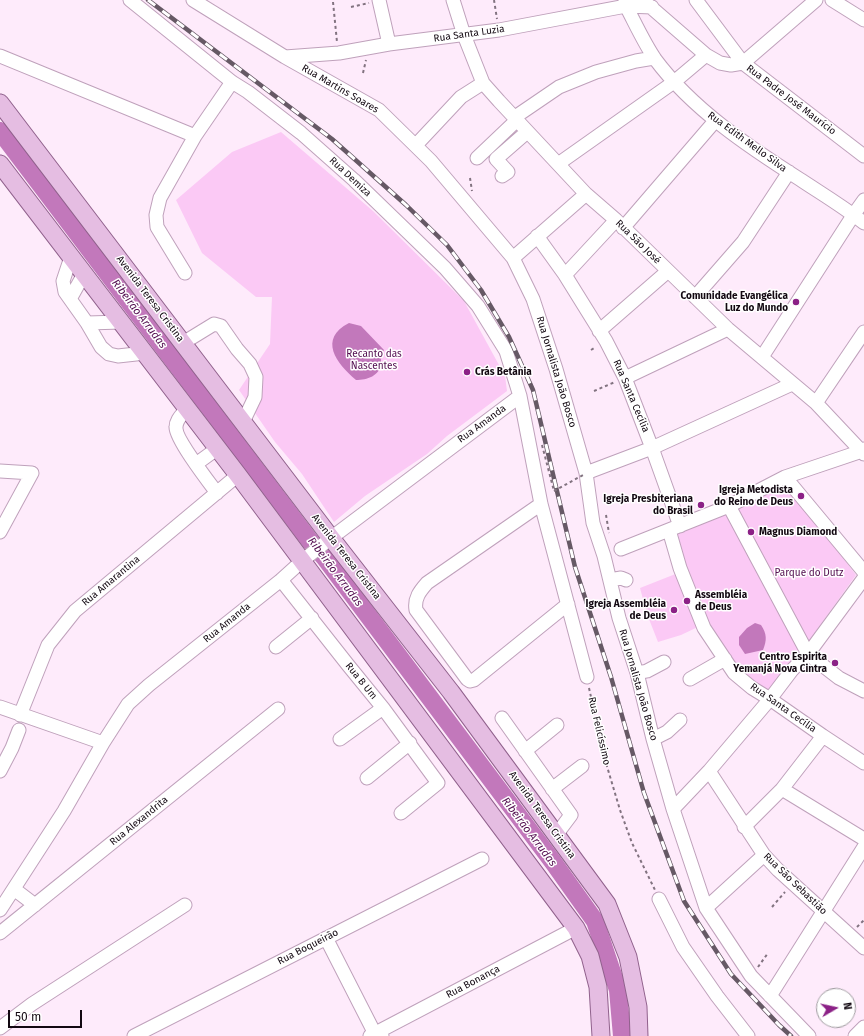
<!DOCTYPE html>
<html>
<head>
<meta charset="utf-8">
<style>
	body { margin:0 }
	#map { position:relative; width:864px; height:1036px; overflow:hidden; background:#feebfb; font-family:"Fira Sans",sans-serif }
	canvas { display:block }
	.north { position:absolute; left:816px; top:988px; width:40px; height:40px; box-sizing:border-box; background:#fff; border:1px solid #a09ca0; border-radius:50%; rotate:81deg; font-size:11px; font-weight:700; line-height:16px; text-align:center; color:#120811 }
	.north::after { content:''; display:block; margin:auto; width:14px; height:18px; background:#8b2186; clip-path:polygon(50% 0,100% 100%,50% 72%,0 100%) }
	.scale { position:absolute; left:8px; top:1010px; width:74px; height:18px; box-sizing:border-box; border:2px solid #120811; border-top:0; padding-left:5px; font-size:12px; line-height:14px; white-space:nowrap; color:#120811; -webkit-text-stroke:3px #fff; paint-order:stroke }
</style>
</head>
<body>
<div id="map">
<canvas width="864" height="1036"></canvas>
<div class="north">N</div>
<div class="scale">50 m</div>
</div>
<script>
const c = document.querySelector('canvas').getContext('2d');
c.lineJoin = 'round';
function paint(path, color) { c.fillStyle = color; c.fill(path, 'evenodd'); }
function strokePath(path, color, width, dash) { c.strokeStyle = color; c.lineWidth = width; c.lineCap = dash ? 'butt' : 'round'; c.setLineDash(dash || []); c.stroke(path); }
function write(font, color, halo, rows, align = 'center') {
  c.font = font + ' "Fira Sans",sans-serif'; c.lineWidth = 3; c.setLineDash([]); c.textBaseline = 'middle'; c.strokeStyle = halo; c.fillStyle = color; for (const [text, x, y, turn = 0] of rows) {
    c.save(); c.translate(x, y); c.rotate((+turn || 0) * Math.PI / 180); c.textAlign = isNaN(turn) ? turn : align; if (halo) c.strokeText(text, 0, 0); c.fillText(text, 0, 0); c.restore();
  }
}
const green = new Path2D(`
	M281 132 373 211 464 301 505 376 507 391 447 436 427 454 365 496 334 522 302 474 275 442 239 390 270 344 272 297H256L202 253 176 200 232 152Z
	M785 482 856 575 806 645 734 508Z
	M730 509 800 653 770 695 745 677 712 634 672 532Z
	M678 573 700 626 681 635 658 642 647 614 640 588Z`);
const water = new Path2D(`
	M349 323 361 326 384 350C381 355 381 357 381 363 380 376 367 380 356 380 336 363 318 339 349 323Z
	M755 623 761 625C767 634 767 640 763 650L745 654 739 645V637L747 628Z`);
const river = new Path2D(`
	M0 131 310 541 325 558 553 862 595 921 618 990 622 1036`);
const path = new Path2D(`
	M494 0 497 19
	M333 2 337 42
	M351 7 369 3
	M363 73 366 60
	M470 178 472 191
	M591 350 596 347
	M594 391 615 382
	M542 445 554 491
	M606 515 609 533
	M589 688 606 763 620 810 632 843 655 890
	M772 907 785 892
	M857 927 864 920
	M758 967 768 953`);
const minor = new Path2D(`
	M130 0 232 82 248 92 301 133 354 180 445 268 478 306 506 351 520 396 541 504 587 677
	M193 0 285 57 379 110 431 161 513 258 533 299 556 369 586 473 593 523 604 556 619 618 637 673 653 739 673 809 706 908 751 976 809 1036
	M379 0 389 44
	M453 0 464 35 483 83 499 101 586 194 616 220 728 329 816 403 864 454
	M625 0 626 6C635 23 644 43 655 59 692 109 749 147 801 180 822 194 844 207 864 223
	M696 0 743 63 864 156
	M832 0 864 20
	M645 2 706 55 720 63 731 65 743 63
	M0 56 195 136
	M285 57 339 53 389 44 499 30 626 6 652 7
	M743 63 816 0
	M515 117 559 87 596 72 636 61 654 58
	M416 145 461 97 483 83
	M477 158 517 120
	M558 164 674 82 706 55
	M502 176 508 172 496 159 527 132
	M623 228 715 121
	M537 236 565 275 606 341 625 378 652 448 680 526
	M71 257 63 281 65 292 87 323 101 347 109 354 118 356 145 353
	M513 258 586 194
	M185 273 157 227 156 215 160 198 195 136 232 82
	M565 275 616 220
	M695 297 743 242 789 172
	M70 299 84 274
	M87 323 122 322
	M599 331 668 271
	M183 343 214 324 221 326 237 349 250 364 256 377 255 397 243 422
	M762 357 854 214 864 200
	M625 378 728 329
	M816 403 864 332
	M187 408C183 414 176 419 176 427 175 438 208 481 217 493
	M196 464 218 448
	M0 471 32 473 0 532
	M586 473 652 448 792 384
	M785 477 864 572
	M541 504 427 583C420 591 414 598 416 610L467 679 470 681 474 680 568 604
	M729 506 808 654 839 678 864 691
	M669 530 680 568 704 628 734 673 752 688 770 699 823 736 864 763
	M621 549 729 506 785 477 862 451 864 449
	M281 580 348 665 383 708 438 783 401 813
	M610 580 621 578 626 580
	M276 647 312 618
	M637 673 647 671 664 662
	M690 679 725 659
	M0 707 103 743
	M20 715 48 645 75 611 238 475
	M502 718 571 815 556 835
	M340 739 383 708
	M653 739 667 732 680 720
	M525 751 557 725
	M0 771 12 748 19 730
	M709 771 764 855 778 870 864 948
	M367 778 410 743
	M552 789 582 766
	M782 789 864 839
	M673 809 709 771 770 699 792 670 808 654 864 578
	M744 827 782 789 823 736
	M14 889 35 905
	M659 899 683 947 717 996 748 1036
	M706 908 764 855
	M0 910 64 811 103 743 128 704 149 685 281 580 302 561 331 538 520 396
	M0 933 278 709
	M326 938 375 1034 382 1036
	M770 996 864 847
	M0 1028 32 1004 185 905
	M134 1036 482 859
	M370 1036 576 928
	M855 1036 864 1027`);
const major = new Path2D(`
	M0 103 331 538 451 692 607 904 628 957 638 1007 639 1036
	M0 164 238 475 576 928 590 956 598 987 601 1036`);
const rail = new Path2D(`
	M148 0 332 139 406 205 447 245 481 290 509 337 533 390 575 567 611 677 644 793 684 901 731 974 779 1025 791 1036`);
const pathBridge = new Path2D(`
	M554 491 583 475`);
const markers = [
	[796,302,4,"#8b2186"],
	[467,372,4,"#8b2186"],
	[801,496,4,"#8b2186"],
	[701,505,4,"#8b2186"],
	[751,532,4,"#8b2186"],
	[687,601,4,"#8b2186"],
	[674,610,4,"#8b2186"],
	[835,663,4,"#8b2186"]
];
const streetNames = [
	["Rua Santa Luzia",469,34,-8],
	["Rua Martins Soares",340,89,30],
	["Rua Padre José Maurício",791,100,37],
	["Rua Edith Mello Silva",747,142,36],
	["Rua Demiza",350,177,43],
	["Rua São José",638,242,44],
	["Avenida Teresa Cristina",150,299,53],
	["Rua Jornalista João Bosco",556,372,73],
	["Rua Santa Cecília",631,396,67],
	["Rua Amanda",482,424,-36],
	["Avenida Teresa Cristina",346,557,52],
	["Rua Amarantina",111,581,-40],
	["Rua Amanda",227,623,-39],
	["Rua B Um",361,681,51],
	["Rua Jornalista João Bosco",638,685,74],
	["Rua Santa Cecília",783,708,35],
	["Rua Felicíssimo",599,731,77],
	["Avenida Teresa Cristina",542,815,54],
	["Rua Alexandrita",139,821,-39],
	["Rua São Sebastião",795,884,44],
	["Rua Boqueirão",308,947,-27],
	["Rua Bonança",473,982,-28]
];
const poiNames = [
	["Comunidade Evangélica",788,296],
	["Luz do Mundo",788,308],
	["Crás Betânia",475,372,"left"],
	["Igreja Metodista",793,490],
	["do Reino de Deus",793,502],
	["Igreja Presbiteriana",693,499],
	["do Brasil",693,511],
	["Magnus Diamond",759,532,"left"],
	["Assembléia",695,595,"left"],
	["de Deus",695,607,"left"],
	["Igreja Assembléia",666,604],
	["de Deus",666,616],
	["Centro Espirita",827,657],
	["Yemanjá Nova Cintra",827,669]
];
const parkNames = [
	["Recanto das",374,354],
	["Nascentes",374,366],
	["Parque do Dutz",809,573]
];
const waterNames = [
	["Ribeirão Arrudas",139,314,53],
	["Ribeirão Arrudas",335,572,53],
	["Ribeirão Arrudas",529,832,53]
];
paint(green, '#fbc9f5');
paint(water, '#c278bb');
strokePath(river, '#c278bb', 18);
strokePath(minor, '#bfa1bb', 15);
strokePath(major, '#90618c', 19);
strokePath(path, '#827380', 2, [3, 3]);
strokePath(minor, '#fff', 13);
strokePath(major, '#e5bde2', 17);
strokePath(rail, '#665965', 4.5);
strokePath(rail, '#fff', 3, [9]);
strokePath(pathBridge, '#827380', 2, [3, 3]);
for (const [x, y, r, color] of markers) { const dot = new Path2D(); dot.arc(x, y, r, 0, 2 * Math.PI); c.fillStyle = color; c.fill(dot); strokePath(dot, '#fff', 1.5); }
write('10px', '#120811', '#fff', streetNames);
write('bold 10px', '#120811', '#fff', poiNames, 'right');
write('10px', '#500b4d', '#fff', parkNames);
write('italic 11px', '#520d4f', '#fff', waterNames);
</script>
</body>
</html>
